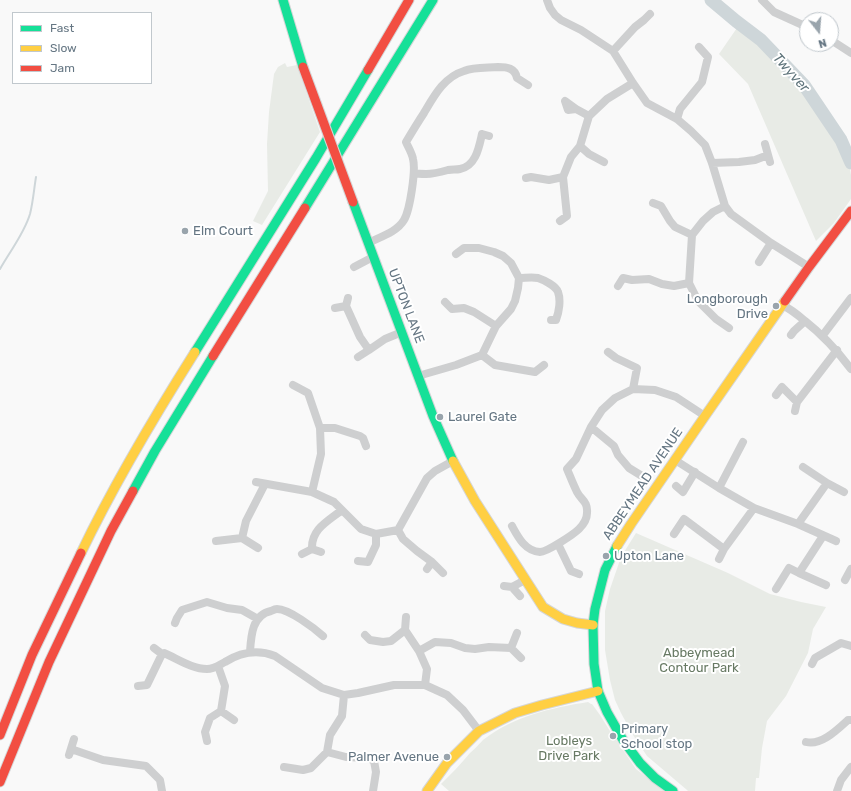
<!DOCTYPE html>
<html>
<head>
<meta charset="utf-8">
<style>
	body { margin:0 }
	#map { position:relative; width:851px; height:791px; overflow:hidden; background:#f9f9f9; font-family:Rubik,sans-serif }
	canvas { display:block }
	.legend { position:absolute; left:12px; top:12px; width:140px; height:72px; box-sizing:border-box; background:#fff; border:1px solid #c1c8cd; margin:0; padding:5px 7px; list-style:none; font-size:12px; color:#657683 }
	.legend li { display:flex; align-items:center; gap:8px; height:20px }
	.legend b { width:20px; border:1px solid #c1c8cd }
	.north { position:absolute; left:799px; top:12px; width:40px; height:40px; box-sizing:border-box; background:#fff; border:1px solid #c1c8cd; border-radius:50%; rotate:163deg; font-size:11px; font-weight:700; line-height:16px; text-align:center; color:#657683 }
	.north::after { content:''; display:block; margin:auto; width:14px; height:18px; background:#99a4ac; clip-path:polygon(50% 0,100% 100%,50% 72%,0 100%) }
</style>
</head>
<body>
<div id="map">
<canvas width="851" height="791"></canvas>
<ul class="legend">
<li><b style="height:5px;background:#16e098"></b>Fast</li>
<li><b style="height:5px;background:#ffcf43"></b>Slow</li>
<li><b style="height:5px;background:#f24e42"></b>Jam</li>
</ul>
<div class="north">N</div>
</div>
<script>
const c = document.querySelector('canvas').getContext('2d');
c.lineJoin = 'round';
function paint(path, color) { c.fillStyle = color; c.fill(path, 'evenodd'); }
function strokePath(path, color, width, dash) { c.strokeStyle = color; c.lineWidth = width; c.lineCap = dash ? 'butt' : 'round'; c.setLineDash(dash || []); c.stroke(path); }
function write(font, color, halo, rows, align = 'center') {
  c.font = font + ' Rubik,sans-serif'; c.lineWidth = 4; c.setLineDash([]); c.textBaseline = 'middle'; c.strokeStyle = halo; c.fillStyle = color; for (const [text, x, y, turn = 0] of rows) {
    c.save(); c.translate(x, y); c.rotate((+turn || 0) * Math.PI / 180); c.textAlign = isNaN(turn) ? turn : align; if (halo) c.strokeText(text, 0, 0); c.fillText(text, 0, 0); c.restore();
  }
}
const green = new Path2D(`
	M739 25 764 40 807 85 845 139 851 175V199L834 223 816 241 748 84 719 54Z
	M285 63 287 67 297 65 320 132 262 225 253 221 268 191 267 144 269 112 274 74 278 67Z
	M636 533 728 573 770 594 801 602 826 607 813 629 808 653 786 696 767 721 762 748 759 778H756L755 791H688L687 790 647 756 633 735 621 713 615 700 610 680 605 650V611L610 589 621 557Z
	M588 702 591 704H592L600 715 610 731 636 769 664 791H449L441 784C451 774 461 764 470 753 475 749 479 744 483 740 514 716 551 708 588 702Z`);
const stream = new Path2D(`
	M0 269C10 251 24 234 30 214 33 202 34 189 36 177`);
const river = new Path2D(`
	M711 0 736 21 761 40 804 85 841 140 851 163`);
const street = new Path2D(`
	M547 0 550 8 555 15 561 20 581 30 613 51 633 83 647 103 677 119 691 131 705 145 712 163 725 206 731 214 771 243 809 267
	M762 0 774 12 807 27
	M831 40 851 53
	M613 51 635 27 644 20 650 14
	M576 109 565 101 568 110 576 109 589 116
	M677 119 680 109 702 82 708 57 699 47
	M765 144 770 162
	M580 146 589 154 604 162
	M712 163 739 162 755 160 768 155
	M414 173C418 174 422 174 426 174 434 174 441 172 448 170 452 169 456 170 460 169 476 166 479 147 482 134L489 136
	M526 178 531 177 549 180 563 177
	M653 203 661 206 670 221 675 227 692 235
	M725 206 713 212 703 221 692 235 689 283 698 301 716 319 729 328
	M560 221 567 216 563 177 571 157 580 146 589 116 607 99 633 83
	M368 243C380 237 397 232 404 220 410 210 416 170 413 159 412 153 408 147 406 142 412 132 418 122 424 113 434 96 444 77 464 71 474 67 487 68 498 67 507 67 515 68 517 78L528 85
	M456 254 464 248H479L494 252 503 256 511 263 519 278 518 288 515 301 511 309 496 326 482 355
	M759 262 771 243
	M354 267 373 257
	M519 278C525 278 532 277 538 278 544 280 556 286 558 292 561 300 559 312 556 320H551
	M618 286 623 278 632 280 649 279 662 284 674 286 689 283
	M445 302 452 309 464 308 474 312 496 326
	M782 305C791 309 798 315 805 321 824 336 836 349 851 369
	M346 306 348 298
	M335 308 346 306 360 337 369 350 385 339 402 332
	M791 335 794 331 805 321
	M823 335 851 298
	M608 352 616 358 637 368 633 389
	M358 357 369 350
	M418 376 456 365 482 355 495 365 535 372 544 365
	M293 385 308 393 320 428 321 454 312 492
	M776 395 782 387 797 402 837 350
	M795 411 797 402
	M591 427 614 446 618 455 629 468 642 476
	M320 428H335L360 436 363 438 366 446
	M675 460 719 488 754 508 798 524 836 541
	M803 467 827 483
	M256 482 312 492 334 502 361 529 376 534 398 530 427 478 435 471 453 461
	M676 486 683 492 695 472
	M719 488 743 442
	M798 524 827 483 844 492
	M512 526C518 537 525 551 540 552 547 552 574 534 579 529 584 524 587 519 587 513 588 501 581 500 577 492 573 484 570 476 567 469L576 459 591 427 602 410 615 398 633 389 655 390 676 397 705 416
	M398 530 403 539 417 551 432 562 443 573
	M674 534 684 519 724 549 754 508
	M242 538 258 548
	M216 541 242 538 246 521 265 484
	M558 544 571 571 579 574
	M312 549C311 529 328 521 342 510
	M302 554 312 549 321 552
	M719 559 724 549
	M358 561 368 562 376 545V534
	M427 569 432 562
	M799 573 826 585
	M845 580 851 569
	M504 586 512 587
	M776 589 789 568 799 573 823 536
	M520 596 512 587 525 580
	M406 617 405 630 419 651 427 669 425 685
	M175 623 177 618 182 610 207 602 227 608 242 610 258 619
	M365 635 370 640 383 642 391 641 405 630
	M154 648 162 654 164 653C178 659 192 669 207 669 214 669 219 665 225 662 241 652 257 649 275 656L322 688 344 695 358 693 394 685H425L447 695 463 710 479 731
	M511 648 517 633
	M419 651 435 642 451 643 465 648 475 649 489 647 511 648 521 658
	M250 652C251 636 252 615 271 611 273 610 275 609 277 609 289 609 314 628 323 636
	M812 664 815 658 841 643 851 646
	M138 686 147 685 162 654
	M221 711 234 720
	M207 741 205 732 210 718 221 711 225 686 218 666
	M806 742C821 746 837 730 848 720H851
	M71 749 103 760 146 766 160 780 162 791
	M327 752 346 757 368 758 374 761 376 772 373 791
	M69 755 74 739
	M284 767 303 770 311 768 327 752 330 735 342 716 344 695
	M837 791 841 780 851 767`);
const fast = new Path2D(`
	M283 0 303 67
	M353 202 433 416 453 461
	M305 208 433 0
	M195 352 316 158 368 70
	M133 491 155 451 213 356
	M617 546 605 570 595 609 593 625 594 664 598 691 607 712 623 740 640 763 655 778 673 791`);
const slow = new Path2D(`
	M453 461 475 501 543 607 563 619 577 623 593 625
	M617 546 631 524 705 416 785 301
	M81 553C114 484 154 417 195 352
	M427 791 447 763 479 731 515 713 542 705 598 691`);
const jam = new Path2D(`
	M368 70 409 0
	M785 301 809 267 851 211
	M213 356 305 208
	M0 735 32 655 81 553
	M0 782 49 662 111 531 133 491`);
const jamBridge = new Path2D(`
	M303 67 353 202`);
const markers = [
	[185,231,4,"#99a4ac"],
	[776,306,4,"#99a4ac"],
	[440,417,4,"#99a4ac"],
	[606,556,4,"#99a4ac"],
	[613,736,4,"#99a4ac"],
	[447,757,4,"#99a4ac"]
];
const poiNames = [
	["Elm Court",193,231],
	["Longborough",768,299,"right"],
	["Drive",768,314,"right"],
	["Laurel Gate",448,417],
	["Upton Lane",614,556],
	["Primary",621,729],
	["School stop",621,744],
	["Palmer Avenue",439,757,"right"]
];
const streetNames = [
	["UPTON LANE",406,306,69],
	["ABBEYMEAD AVENUE",643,484,-56]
];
const parkNames = [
	["Abbeymead",699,653],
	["Contour Park",699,668],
	["Lobleys",569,741],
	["Drive Park",569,756]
];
const waterNames = [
	["Twyver",791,73,48]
];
paint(green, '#e8ebe6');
strokePath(stream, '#ced6d9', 2);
strokePath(river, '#ced6d9', 13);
strokePath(fast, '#d5d6d7', 11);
strokePath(slow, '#d5d6d7', 11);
strokePath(jam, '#d5d6d7', 11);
strokePath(street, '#cecfd0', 8);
strokePath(fast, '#16e098', 9);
strokePath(slow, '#ffcf43', 9);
strokePath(jam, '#f24e42', 9);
strokePath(jamBridge, '#d5d6d7', 11, []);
strokePath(jamBridge, '#f24e42', 9);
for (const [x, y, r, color] of markers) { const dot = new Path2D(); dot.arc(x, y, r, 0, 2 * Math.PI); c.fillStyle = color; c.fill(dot); strokePath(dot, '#fff', 1.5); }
write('13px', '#657683', '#fff', poiNames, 'left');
write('13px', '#657683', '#fff', streetNames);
write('13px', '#687a64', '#fff', parkNames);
write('italic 14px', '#60757c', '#fff', waterNames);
</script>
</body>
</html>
